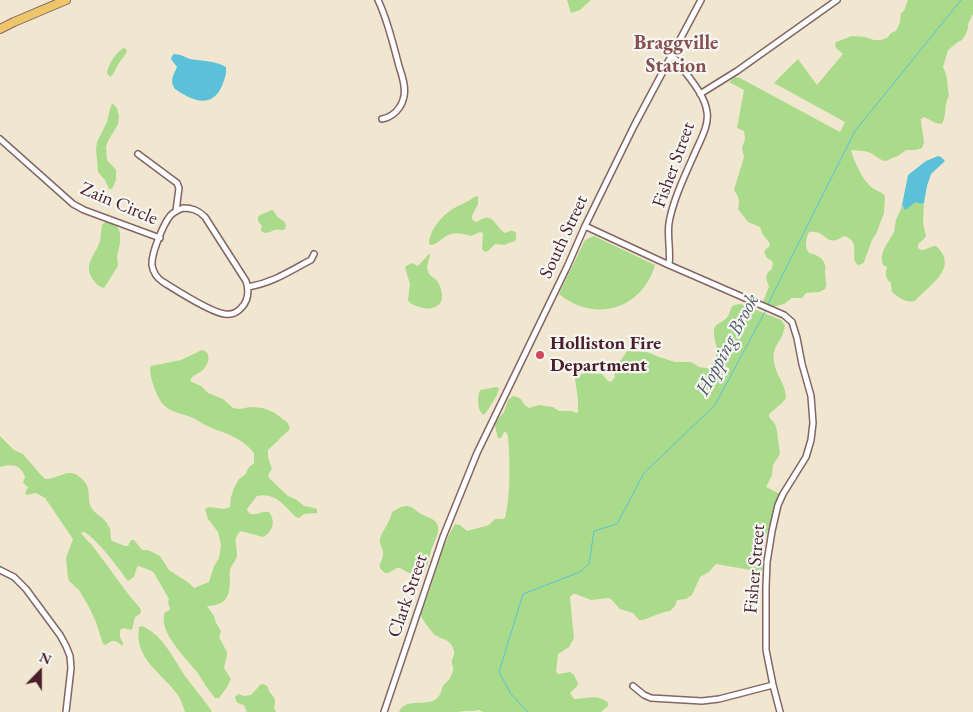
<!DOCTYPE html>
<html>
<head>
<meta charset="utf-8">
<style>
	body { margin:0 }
	#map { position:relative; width:973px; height:712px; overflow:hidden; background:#f1e7d1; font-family:"EB Garamond",serif }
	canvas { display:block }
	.north { position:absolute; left:15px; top:647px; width:50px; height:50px; -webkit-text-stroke:4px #f6f6f2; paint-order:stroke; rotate:22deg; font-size:14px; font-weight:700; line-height:20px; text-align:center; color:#4a1f2b }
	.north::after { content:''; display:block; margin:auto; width:18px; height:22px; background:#4a1f2b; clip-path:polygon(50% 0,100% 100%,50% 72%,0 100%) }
</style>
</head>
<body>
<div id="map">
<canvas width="973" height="712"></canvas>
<div class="north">N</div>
</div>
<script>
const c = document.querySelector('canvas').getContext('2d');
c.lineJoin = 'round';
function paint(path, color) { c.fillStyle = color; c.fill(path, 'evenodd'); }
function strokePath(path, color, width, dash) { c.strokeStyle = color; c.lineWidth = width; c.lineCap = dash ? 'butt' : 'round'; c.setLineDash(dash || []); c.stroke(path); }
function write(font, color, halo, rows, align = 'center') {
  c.font = font + ' "EB Garamond",serif'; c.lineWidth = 4.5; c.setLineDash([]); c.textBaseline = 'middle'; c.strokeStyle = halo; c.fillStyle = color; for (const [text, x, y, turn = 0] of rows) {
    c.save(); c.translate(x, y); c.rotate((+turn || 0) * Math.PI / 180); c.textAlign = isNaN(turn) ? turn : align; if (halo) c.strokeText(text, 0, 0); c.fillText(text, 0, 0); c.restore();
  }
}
const green = new Path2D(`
	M567 0H591L580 10 571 13Z
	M908 0H973V14L968 24V28L966 34 962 40 958 42 948 50 943 67C948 75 947 86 949 96 944 103 947 114 942 124L936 123 924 117 921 119V122L924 142 922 148 916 150H906L898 156 892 158 886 161C878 160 875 154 868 152 862 150 856 151 851 150 854 161 862 179 871 187 876 191 881 191 885 196L884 213 876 234 872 240 864 262 862 264 858 265C848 257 863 242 844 236 824 249 828 229 809 232 806 238 804 247 809 253 816 255 823 257 825 265 826 270 825 269 825 273 825 280 828 283 825 289L819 292 806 293 802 298H792L784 304 772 307 765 305 763 302 764 299 769 287 766 278 768 272 771 270 773 264 772 261 767 258 764 252 766 249 769 247 770 244 762 233 760 227 748 222 738 209C740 201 739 197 734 190L744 157 742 148 745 139 744 131 737 128 744 90 729 82 735 77 740 78 840 132 845 122 774 83 798 59 817 85 843 54 836 48 835 45 836 42 852 36 865 37 874 40H881L887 38 891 33 896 31 900 22 901 13 904 11Z
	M123 48 126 49 127 52 119 63 113 74 110 77 107 73C109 63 115 54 123 48Z
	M112 103 117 108 119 117 118 124 108 141 106 147 107 160 116 170V180L112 189H109L105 180 98 172 96 149 97 142 107 122 110 109Z
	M476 196 478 197V204L472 216V219L474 221 477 222C494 210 494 226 505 233 510 231 512 229 516 233V240C513 243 508 242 505 245L495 244 488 251 485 252 482 249 483 233 480 232 471 236C458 233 453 231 442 239 438 242 436 244 431 245L429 244C429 231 441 217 451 210 459 205 468 202 476 196Z
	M917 201 920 204 924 203 923 223 926 236C924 240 920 241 918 245V248L921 250C927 250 930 246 936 246 960 268 929 285 915 301 906 303 899 298 892 292L891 283C885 278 885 274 887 267L884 266C877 254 889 242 894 232 895 228 895 224 896 220 898 215 901 210 902 205L903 208 910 206Z
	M272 210C276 212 275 215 278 217 282 221 285 220 286 226L285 229C281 231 279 229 275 230 269 232 268 234 262 232L261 229 262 226 258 221V217L260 215Z
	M107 220 116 223 120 233V243L117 256 118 266 104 288C98 286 96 284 92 278 83 265 96 254 100 241 101 236 101 230 102 225Z
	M594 236 655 265C642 310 594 323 559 294L585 240Z
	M429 254 430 255C429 260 426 266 428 271 429 276 435 278 438 282 443 291 446 305 432 308 425 310 416 306 410 303L408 300 410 284 405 268 406 266 412 263 418 266Z
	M741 304 779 319 782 321 785 326C784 330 783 334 781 338 778 343 775 347 774 352 771 372 786 381 786 398L782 403 769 414V417L775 424 777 431 780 454 773 465 772 475 766 487 780 494 764 542 762 556V572L716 564 709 572 700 577 692 595 686 599 677 600 675 606 670 611 664 612 643 620H639L633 613 620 609 611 599 608 598 591 600 576 594H573L570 597 571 609 574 638 569 647 558 654 556 672 558 674 570 672 574 675 578 683 577 686 570 693 574 699C585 699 599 693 608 703V706L601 712H483L479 710C473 712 465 710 458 712H399C405 697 426 707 436 699 441 696 441 690 443 686 445 683 447 682 449 680 450 678 453 672 453 670 454 664 452 668 452 662 452 657 456 655 453 648 449 638 442 640 435 635 431 631 421 619 420 613 420 610 427 596 429 592 436 571 443 543 455 524L460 525 467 531 489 525 495 519H502L505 518C511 492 510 463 508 437L507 433 505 432H504L501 438H498L495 426V422L504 412 508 400 513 396C525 398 520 403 529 408L539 405 553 407 559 411H571L578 413V399L575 379 576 376 585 373 602 374 608 381 611 382 615 377 613 368 614 365 622 359 627 351 647 352 659 357 675 362H691L699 367 712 369C714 363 717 356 717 349 716 343 713 336 714 329 716 322 725 322 728 316 733 307 729 305 741 304Z
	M202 350C212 352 209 364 203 370 198 374 193 375 190 380L192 382 201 386 208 393 223 399 233 408 240 409 250 407 263 408 275 413 288 423 290 429 268 450V457L272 469 268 475 269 478 288 496 297 500 304 506 314 508 317 509V513L304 514 299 518 296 517C284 506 276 492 257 496L247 509C250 520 261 510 269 512 276 521 273 532 263 537L241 531C231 539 238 546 237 556 236 561 231 565 230 570 229 574 230 578 230 582 229 600 224 605 207 606L214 616 216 623 221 631 219 637 227 652V655L224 668 231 679 227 687 219 698H215C208 690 203 681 197 672 186 658 157 631 165 612L168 611 170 609 168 602 169 599 154 573 152 571 139 566 137 567 134 577 128 581C124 577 122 572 118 568 111 558 95 538 84 532L81 533C84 538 90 542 94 548 110 568 123 589 140 608L141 611 140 614 135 617 132 630 123 628 120 630V637L123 643 122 646C116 640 112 639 106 645L103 644 96 622 89 607 79 590 69 581 68 578 66 558 73 539 45 498 36 493 27 495 25 493 28 487 23 483 25 477C20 464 12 464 0 467V436L14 450 23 454 40 474 45 479C55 480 65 470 75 474 77 474 79 477 81 478 93 489 86 496 91 507 95 515 106 518 109 527 112 532 109 535 112 541L125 546H128L131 540H134L142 550H148L160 556 169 570 189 583 194 588 209 582 214 566 219 558 221 545 218 532 208 519 205 509C213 504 220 512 230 507L231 497 234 488 239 479 245 475 249 467 254 463V453C239 435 224 434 205 425 200 422 196 419 191 417 183 414 174 413 166 407 158 402 150 378 150 369L151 366 181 360Z
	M496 387 499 388 497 395 486 413 483 415C477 409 477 398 480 390Z
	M407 506C414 507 416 511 421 514 424 516 429 517 432 519 445 526 434 541 431 551 429 559 428 568 422 573H409L400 568H397L388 573H385C375 565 382 564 383 555 384 549 379 545 380 539 383 529 391 521 392 512L401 507Z
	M142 626C163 635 173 658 185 676 193 686 201 697 209 707L212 712H185C183 706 181 699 177 694 161 672 134 659 139 627Z
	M263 684C270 686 267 688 270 693 271 694 272 695 273 696 276 700 275 703 274 708L276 712H247L244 705C239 704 236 703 235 697L238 694 244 696 251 695 260 685Z`);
const water = new Path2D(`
	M174 54C180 54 185 57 190 59 202 61 216 61 226 67 227 74 224 80 222 86 211 110 191 100 175 89 169 81 174 74 177 67L171 59 172 56Z
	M938 156 941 157 945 161 931 174 927 186 924 203 920 204 917 202C914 203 910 206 907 209L905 210 902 205 908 175 926 161Z`);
const stream = new Path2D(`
	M767 306 855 131 961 0
	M528 712 511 694 499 672 523 594 580 572 589 564 594 531 617 524 644 473 715 405 766 310`);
const minor = new Path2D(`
	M378 0C388 21 393 44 399 66 402 76 406 86 404 96 402 108 393 117 382 119
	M671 56 676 60C686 74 705 94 707 112 709 124 702 137 697 148 687 171 673 199 669 223 667 237 671 251 669 265L784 315 792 322 797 338 802 364 811 396 813 423 811 440 806 457 783 494 778 505 772 531 767 562 766 587V650L773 685 780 712
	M700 94 737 71 837 0
	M0 139 73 204 84 210 160 238
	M138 154 177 183 179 188 176 211
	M183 208C192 208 198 210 205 217L246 281C249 290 249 299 242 307 238 312 232 315 225 314 211 313 176 290 163 282 157 278 153 272 152 265 151 254 163 225 170 216 173 212 178 210 183 208Z
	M585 226 669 265
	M248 287C271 283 287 273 307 262L311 260 314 254
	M0 570 14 577 26 589 60 635 66 646 70 656 71 668 66 712
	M633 686 644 695 651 698 702 701 719 699 773 685
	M384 712 443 537 477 453 567 267 585 226 634 126 701 0`);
const primary = new Path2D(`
	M0 29 14 22 66 0`);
const markers = [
	[540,355,5,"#d1495b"]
];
const streetNames = [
	["Fisher Street",674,165,-70],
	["Zain Circle",119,204,23],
	["South Street",564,237,-65],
	["Fisher Street",755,569,-85],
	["Clark Street",408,596,-71]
];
const poiNames = [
	["Holliston Fire",550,344],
	["Department",550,366]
];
const neighbourhoodNames = [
	["Braggville",676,44],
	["Station",676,67]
];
const waterNames = [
	["Hopping Brook",728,345,-62]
];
paint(green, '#aadb8a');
paint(water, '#5bc1d9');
strokePath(stream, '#5bc1d9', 1);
strokePath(minor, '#846565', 8);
strokePath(primary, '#846565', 10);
strokePath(minor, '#fff', 5);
strokePath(primary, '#eec569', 8);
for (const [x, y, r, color] of markers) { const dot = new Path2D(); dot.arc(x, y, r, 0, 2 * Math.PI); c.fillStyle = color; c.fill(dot); strokePath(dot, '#f6f6f2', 2); }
write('19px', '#4a1f2b', '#f6f6f2', streetNames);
write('bold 19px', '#4a1f2b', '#f6f6f2', poiNames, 'left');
write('bold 20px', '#865050', '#f6f6f2', neighbourhoodNames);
write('italic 20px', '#505868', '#f6f6f2', waterNames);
</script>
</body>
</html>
